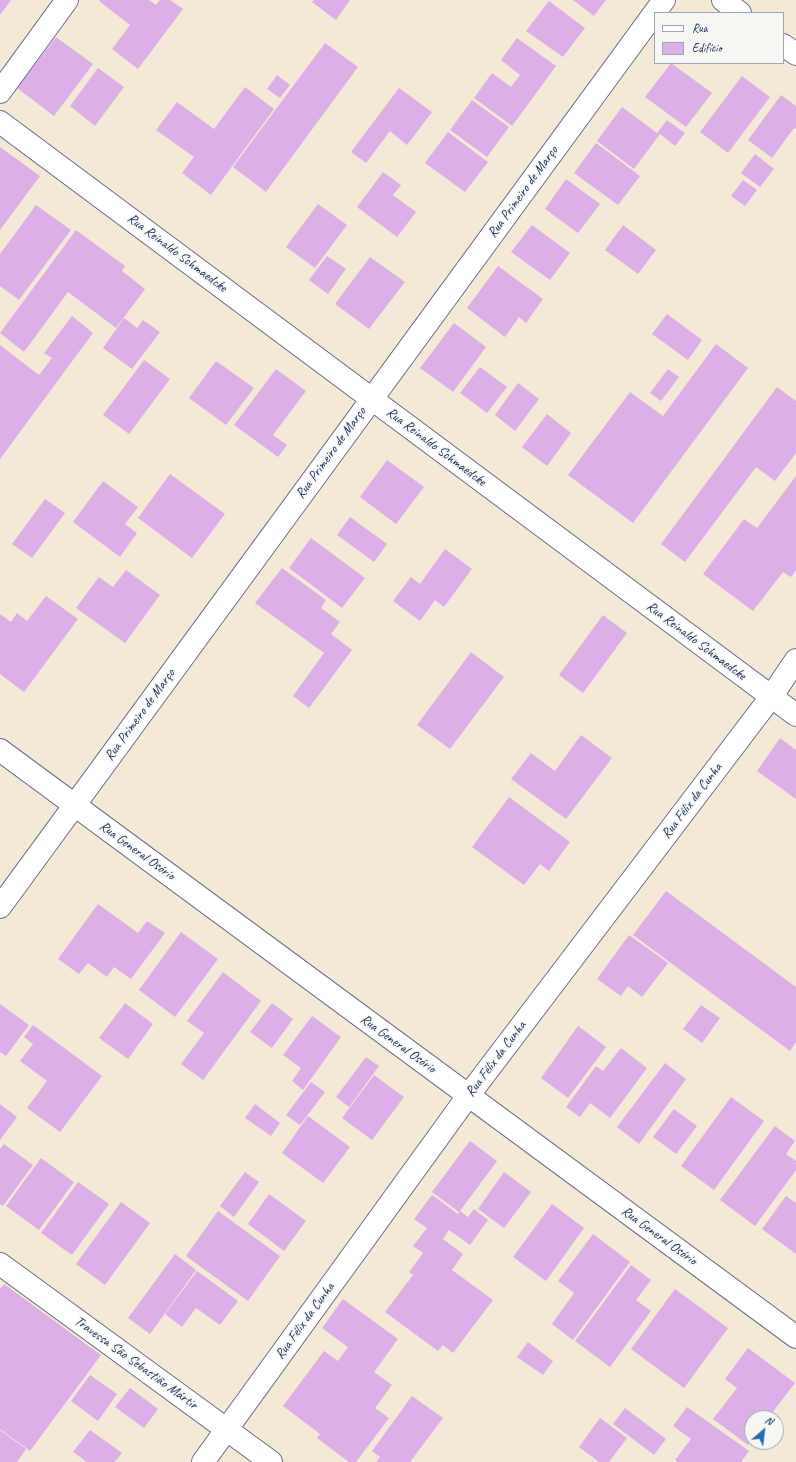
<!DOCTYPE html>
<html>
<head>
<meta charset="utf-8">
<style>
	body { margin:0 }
	#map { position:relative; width:796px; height:1462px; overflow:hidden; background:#f4e8d6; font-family:Caveat,sans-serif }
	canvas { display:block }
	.legend { position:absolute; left:654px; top:12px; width:130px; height:52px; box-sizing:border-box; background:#f6f6f2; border:1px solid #9ea6b7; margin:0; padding:5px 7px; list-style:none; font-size:12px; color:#1b2f5e }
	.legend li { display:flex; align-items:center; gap:8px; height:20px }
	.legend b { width:20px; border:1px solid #9ea6b7 }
	.north { position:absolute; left:744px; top:1410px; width:40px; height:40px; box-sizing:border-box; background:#f6f6f2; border:1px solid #9ea6b7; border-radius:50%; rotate:28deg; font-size:11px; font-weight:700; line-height:16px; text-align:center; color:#1b2f5e }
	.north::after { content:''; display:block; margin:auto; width:14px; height:18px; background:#1f6fb2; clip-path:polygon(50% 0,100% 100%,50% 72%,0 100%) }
</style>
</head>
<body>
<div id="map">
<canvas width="796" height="1462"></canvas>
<ul class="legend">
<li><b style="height:5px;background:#fff"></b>Rua</li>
<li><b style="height:11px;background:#dcb0e7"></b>Edifício</li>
</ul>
<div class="north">N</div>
</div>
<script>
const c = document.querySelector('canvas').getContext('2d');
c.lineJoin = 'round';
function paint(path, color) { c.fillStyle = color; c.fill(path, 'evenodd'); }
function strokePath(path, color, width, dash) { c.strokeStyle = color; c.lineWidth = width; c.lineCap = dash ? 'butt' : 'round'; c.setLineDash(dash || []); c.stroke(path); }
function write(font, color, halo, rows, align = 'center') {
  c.font = font + ' Caveat,sans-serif'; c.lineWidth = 3.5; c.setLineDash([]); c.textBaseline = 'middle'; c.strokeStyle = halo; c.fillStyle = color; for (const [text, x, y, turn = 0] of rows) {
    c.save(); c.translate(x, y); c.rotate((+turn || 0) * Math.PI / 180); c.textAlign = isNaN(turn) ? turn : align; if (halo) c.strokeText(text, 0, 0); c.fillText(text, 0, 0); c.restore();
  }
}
const building = new Path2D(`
	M0 0H11L0 15Z
	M100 0H149L156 5 160 0H170L183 9 138 69 112 49 130 25 99 1Z
	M314 0H350L336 20 312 2Z
	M573 0H606L594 16Z
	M549 1 585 28 563 57 526 31Z
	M56 37 93 64 54 116 17 88Z
	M517 38 556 66 512 126 474 98 492 73 511 87 520 75 501 60Z
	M325 43 358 67 266 192 233 167Z
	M671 63 712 93 686 127 645 97Z
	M98 68 124 87 95 126 70 106Z
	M277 75 290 85 280 98 267 89Z
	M742 76 770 97 728 153 700 132Z
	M245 87 274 109 211 195 182 173 194 157 156 130 177 102 214 129Z
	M399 88 432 112 407 145 390 131 366 163 351 152Z
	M781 95 796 106V129L794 128 772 158 748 140Z
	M472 100 509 127 487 157 450 130Z
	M622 107 657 133 667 120 685 133 675 146 660 134 634 169 597 141Z
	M448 132 488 162 465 192 425 163Z
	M596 143 640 176 618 205 574 173Z
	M0 147 40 176 0 230Z
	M755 154 774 169 760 187 741 173Z
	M383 172 401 185 393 195 416 212 397 237 357 207Z
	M566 179 600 204 578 233 545 209Z
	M743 180 757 190 745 206 731 196Z
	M318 204 347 225 315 268 286 247Z
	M36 205 71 230 19 300 0 286V254Z
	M532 225 570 253 550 280 511 252Z
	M623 225 656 250 638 274 605 250Z
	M76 230 125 266 122 271 145 289 116 328 68 292 24 352 0 333Z
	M327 256 346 269 328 294 309 280Z
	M370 257 405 282 369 329 335 304Z
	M498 266 543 299 526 323 519 317 505 337 467 308Z
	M667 314 702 340 688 360 652 334Z
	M72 316 93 333 0 459V345L39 375 52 358 44 353Z
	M124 318 137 328 143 320 160 332 132 369 103 348Z
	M454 323 486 347 453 392 420 368Z
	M716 344 748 368 633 523 568 475 630 392 663 416Z
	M144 360 170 379 129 434 103 415Z
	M216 361 254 388 226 425 189 398Z
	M480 367 507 387 487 413 460 393Z
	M276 369 306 391 273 435 287 445 278 457 234 425Z
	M668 369 679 377 661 401 650 393Z
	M518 383 539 399 515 431 495 415Z
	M777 387 796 401V453L775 481 756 467 685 562 661 544Z
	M547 414 571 433 547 466 522 447Z
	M387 460 424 487 396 524 360 497Z
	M170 474 225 514 192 558 138 518Z
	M796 476V570L791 577 783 572 753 611 703 574 744 519 757 528Z
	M103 481 138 507 125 524 137 533 120 557 73 522Z
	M45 499 65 513 32 558 12 544Z
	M350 517 387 544 374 562 337 535Z
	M311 538 365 578 342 608 289 568Z
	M445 549 472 569 444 607 435 600 420 621 393 601 411 577 420 584Z
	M282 568 326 600 321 608 340 622 331 634 352 650 309 708 293 696 324 653 255 603Z
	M126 570 160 595 125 643 76 608 99 577 113 587Z
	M46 596 78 619 24 692 0 674V614L11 622 17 613 27 621Z
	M603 615 627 633 583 693 559 675Z
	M471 652 504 677 450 749 417 725Z
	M581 735 612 758 566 819 511 779 531 753 555 771Z
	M780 738 796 750V799L757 771Z
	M509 797 570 842 549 871 540 864 524 885 472 847Z
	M666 891 796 987V1042L790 1051 633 935Z
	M98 904 138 933 147 921 165 933 131 979 114 967 107 977 88 963 79 974 58 959Z
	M181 932 218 959 175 1017 139 990Z
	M629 935 668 963 642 997 628 986 621 996 597 979Z
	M223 972 261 1001 203 1080 181 1064 204 1033 187 1021Z
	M125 1003 153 1024 128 1059 99 1038Z
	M272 1003 293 1019 272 1048 250 1032Z
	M0 1004 29 1025 6 1056 0 1052Z
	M701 1005 720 1018 702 1043 683 1029Z
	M312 1016 341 1037 303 1090 292 1081 301 1068 283 1055Z
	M33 1025 102 1076 60 1132 27 1108 47 1081 20 1061 33 1044 24 1037Z
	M578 1026 606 1047 568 1098 541 1078Z
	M621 1048 647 1068 610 1118 590 1103 580 1117 566 1107 596 1066 603 1071Z
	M366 1057 379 1066 349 1107 336 1097Z
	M665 1063 686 1079 639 1144 617 1127Z
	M374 1075 404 1097 372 1140 342 1118Z
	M311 1082 325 1092 300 1125 286 1115Z
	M731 1097 764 1121 714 1190 681 1166Z
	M0 1104 17 1117 0 1140Z
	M255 1104 280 1123 271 1136 245 1118Z
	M674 1109 697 1126 676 1154 653 1137Z
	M308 1116 350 1147 323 1183 282 1153Z
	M775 1126 795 1141 786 1154 796 1161V1170L755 1226 720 1200Z
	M470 1141 497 1161 460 1211 468 1217 474 1209 488 1220 470 1245 449 1230 443 1239 463 1254 452 1270 493 1300 453 1353 443 1345 438 1351 385 1312 413 1275 409 1272 423 1253 413 1246 427 1228 414 1219 432 1195 458 1214 459 1212 432 1192Z
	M4 1144 33 1165 3 1206 0 1204V1149Z
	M41 1158 74 1182 39 1230 6 1206Z
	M245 1172 259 1182 234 1217 220 1206Z
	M504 1172 531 1192 504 1228 478 1209Z
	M78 1182 109 1204 72 1255 41 1233Z
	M269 1194 306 1221 284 1251 248 1224Z
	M786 1196 796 1203V1254L762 1229Z
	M121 1202 150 1223 105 1285 76 1264Z
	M552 1204 584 1228 546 1281 513 1257Z
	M218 1211 280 1256 248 1301 186 1256Z
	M593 1234 630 1262 573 1340 552 1324 574 1293 558 1281Z
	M175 1254 196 1270 150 1334 128 1318Z
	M631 1265 651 1280 636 1300 651 1311 610 1367 575 1341Z
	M197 1271 238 1301 220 1325 196 1308 182 1327 165 1314Z
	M4 1284 101 1355 30 1451 0 1429V1289Z
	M675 1289 728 1328 684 1388 631 1349Z
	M343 1299 398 1339 374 1372 392 1385 375 1408 389 1418 356 1462H349L317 1438 320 1434 283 1406 324 1351 338 1361 348 1347 322 1328Z
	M528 1342 553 1361 543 1375 517 1357Z
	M748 1348 795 1383 768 1418H752V1440L748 1445 713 1419 737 1388 725 1379Z
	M90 1375 117 1394 98 1421 71 1401Z
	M130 1388 158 1409 144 1428 115 1407Z
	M412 1396 443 1418 410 1462H376L380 1457 372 1451Z
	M687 1407 749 1451 741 1462H678L675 1460 691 1439 673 1426Z
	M625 1408 666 1439 654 1455 613 1424Z
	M600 1418 627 1438 609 1462H599L579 1447Z
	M0 1430 26 1449 17 1462H0Z
	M90 1430 122 1453 115 1462H87L73 1452Z`);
const minor = new Path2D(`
	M0 92 67 0
	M0 122 796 715
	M0 907 664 0
	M0 1264 271 1462
	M203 1462 468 1096 771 697 796 660`);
const tertiary = new Path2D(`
	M0 750 796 1337`);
const secondary = new Path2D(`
	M723 0 740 13
	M783 45 796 54`);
const streetNames = [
	["Rua Primeiro de Março",523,192,-54],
	["Rua Reinaldo Schmaedcke",177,253,37],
	["Rua Reinaldo Schmaedcke",436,447,37],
	["Rua Primeiro de Março",331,453,-54],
	["Rua Reinaldo Schmaedcke",696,641,37],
	["Rua Primeiro de Março",140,715,-54],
	["Rua Félix da Cunha",692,801,-53],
	["Rua General Osório",137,851,36],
	["Rua General Osório",398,1044,36],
	["Rua Félix da Cunha",496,1059,-53],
	["Rua General Osório",659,1236,36],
	["Rua Félix da Cunha",305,1321,-54],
	["Travessa São Sebastião Mártir",136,1363,36]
];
paint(building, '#dcb0e7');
strokePath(minor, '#677088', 24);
strokePath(tertiary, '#677088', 24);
strokePath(secondary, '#677088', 24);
strokePath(minor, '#fff', 22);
strokePath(tertiary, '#fff', 22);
strokePath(secondary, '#fff', 22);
write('14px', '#1b2f5e', '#f6f6f2', streetNames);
</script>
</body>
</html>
